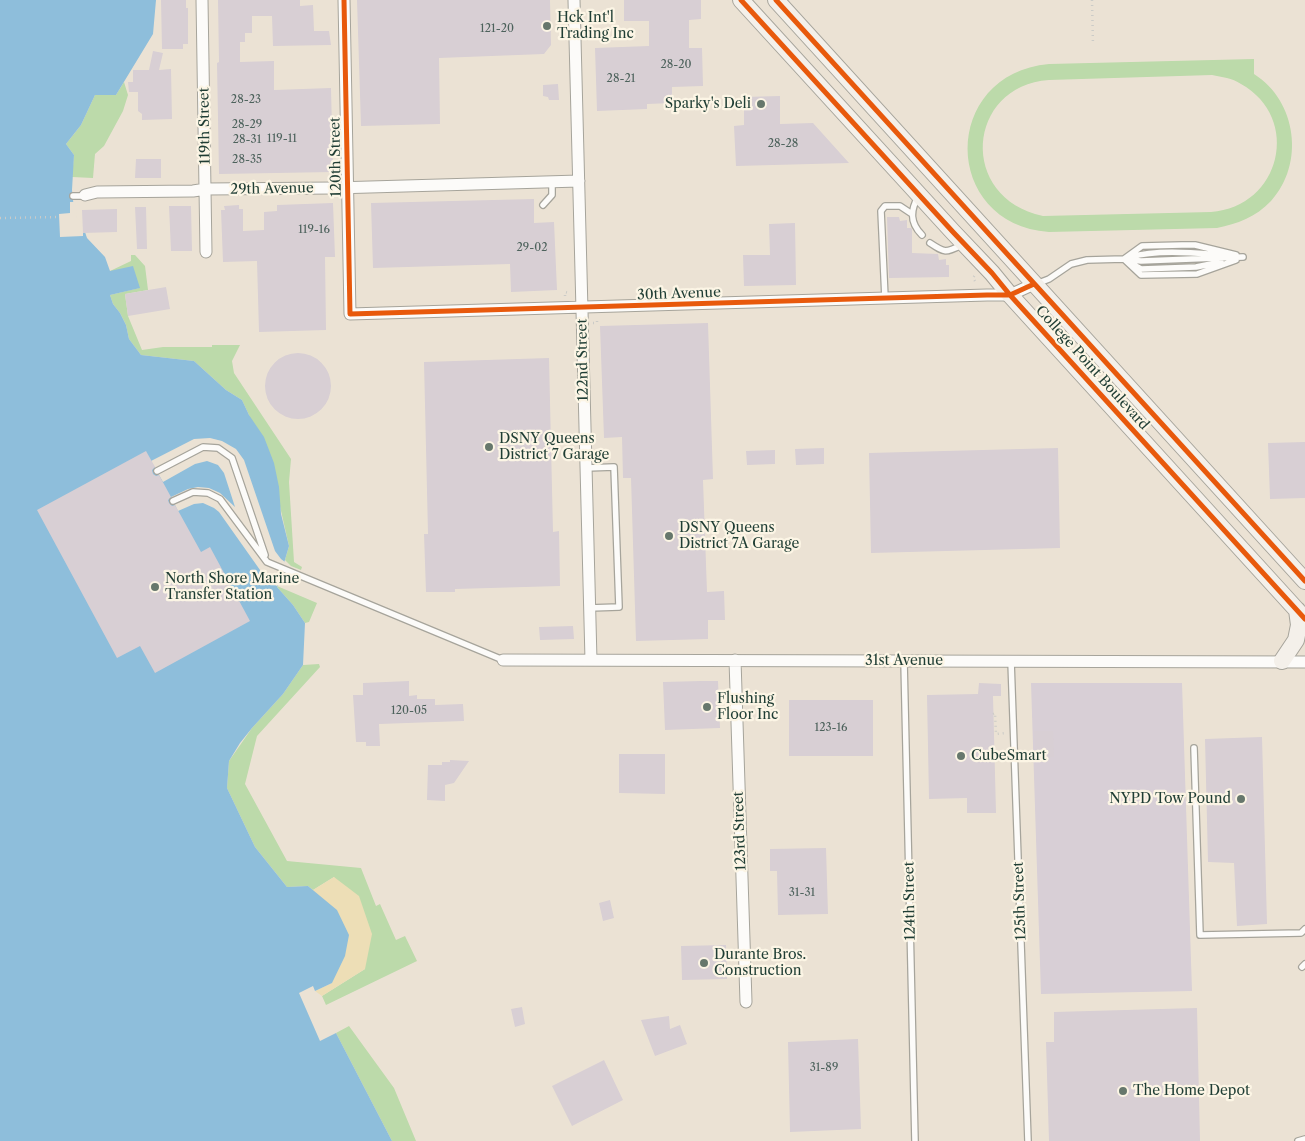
<!DOCTYPE html>
<html>
<head>
<meta charset="utf-8">
<style>
	body { margin:0 }
	canvas { display:block; background:#ebe2d4 }
</style>
</head>
<body>
<canvas width="1305" height="1141"></canvas>
<script>
const c = document.querySelector('canvas').getContext('2d');
c.lineJoin = 'round';
function paint(path, color) { c.fillStyle = color; c.fill(path, 'evenodd'); }
function strokePath(path, color, width, dash) { c.strokeStyle = color; c.lineWidth = width; c.lineCap = dash ? 'butt' : 'round'; c.setLineDash(dash || []); c.stroke(path); }
function write(font, color, halo, rows, align = 'center') {
  c.font = font + ' "Libre Caslon Text",serif'; c.lineWidth = 4.5; c.setLineDash([]); c.textBaseline = 'middle'; c.strokeStyle = halo; c.fillStyle = color; for (const [text, x, y, turn = 0] of rows) {
    c.save(); c.translate(x, y); c.rotate((+turn || 0) * Math.PI / 180); c.textAlign = isNaN(turn) ? turn : align; if (halo) c.strokeText(text, 0, 0); c.fillText(text, 0, 0); c.restore();
  }
}
const industrial = new Path2D(`
	M1031 683H1182L1192 991 1041 994Z`);
const green = new Path2D(`
	M1254 59V74C1297 101 1305 164 1271 201 1256 217 1237 224 1217 228L1049 232C941 224 940 74 1049 64ZM1212 75C1222 77 1232 78 1241 84 1302 118 1281 207 1211 212L1043 216C958 198 966 86 1049 80Z
	M124 82 128 95 123 111 104 146 95 154 93 178 72 177 74 155 66 144 81 125 95 95H116Z
	M131 255H135L145 266 148 290 125 294 128 316 142 350 163 347H212V345H240L232 361 234 373 291 459 289 482 294 562 302 567 301 570 291 566 285 560 289 546 279 502 249 415 242 400 226 390 194 361 141 355 129 339 126 325 120 313 113 304 110 295 139 288 110 271 131 261Z
	M277 586 317 603 309 622 305 623 293 605 277 587Z
	M319 664 320 667 257 736 245 784 287 861 361 868 376 906 380 904 396 940 405 936 417 961 326 1005 322 996 365 969 334 877 313 890 308 886 287 887 255 847 227 788 229 761 252 728 283 694 303 665Z
	M349 1026 394 1088 416 1141H392L336 1033Z`);
const sand = new Path2D(`
	M334 877 359 896 372 934 365 969 322 996 315 991 332 983 313 890Z`);
const water = new Path2D(`
	M0 0H156L153 34 116 95H95L81 125 66 144 74 155 72 190 75 219 83 226 87 238 105 257 110 271 133 266 140 288 110 295 113 304 120 313 126 325 129 339 141 355 194 361 226 390 242 400 249 415 264 437 274 463 279 487 281 514 289 546 277 587 293 605 305 623 303 665 283 694 252 728 240 743 229 761 227 788 255 847 287 887 308 886 337 910 349 935 345 956 332 983 315 991 313 986 299 993 320 1041 336 1033 392 1141H0Z`);
const pier = new Path2D(`
	M70 202H76L77 218 83 223V236L60 237 59 214 70 213Z
	M210 438 222 441 236 449 244 460 275 551 281 559 285 562 277 586 271 582 260 570 219 512 214 508 203 503 194 504 178 511 171 497 188 489 198 487 209 488 220 493 235 507 224 473 218 465 207 461 195 464 163 482 151 461 194 439Z`);
const building = new Path2D(`
	M161 0H186V8H188V44H183V49H162Z
	M218 0H300V6L313 5 314 31H329L331 45 273 46 272 16H252V33H245V42H240V62L274 61V90L331 88 333 172 219 174 217 63 219 62Z
	M357 0H550L551 45 544 54 439 58 440 124 361 126Z
	M624 0H701V19L689 20V48H702L703 86 672 87V103L647 104V109L597 111 595 48 649 46V21H624Z
	M153 51 163 53 159 70 171 69 172 119 142 120V114L138 111V92H129L128 82H133V70H149Z
	M558 84 559 100H549L548 97 543 96V85Z
	M780 96V124L813 123 849 163 736 166 734 126 744 125V97Z
	M136 159H161V178H135Z
	M534 199V223L554 222 557 290 511 292 510 264 373 268 371 203Z
	M333 203 335 257H325L326 330 259 332 257 261 223 262 221 210H225L224 206 239 205V209H243V231L264 230V212L277 211V205Z
	M169 206H191L192 251H171Z
	M135 207H146L147 249H137Z
	M117 209V232L83 233 82 210Z
	M887 217H899L900 221 907 220V228H911L912 229V253L938 254 939 260 946 259V265H949V277L889 278Z
	M795 223 796 285 744 286 743 255H770L769 224Z
	M166 287 170 309 128 316 125 294Z
	M708 323 713 479 703 480 707 592 724 591 725 620H708V639L636 641 631 478H623L622 437 604 438 600 326Z
	M265 386a33 33 0 1 1 66 0a33 33 0 1 1-66 0Z
	M549 358 553 532 559 531 560 586 455 589V592H426L424 534H428L424 362Z
	M1305 442V498L1270 499 1268 443Z
	M824 448V464L796 465 795 449Z
	M1058 448 1060 548 871 553 869 453Z
	M775 450V464L747 465 746 451Z
	M146 451 155 467 152 470 153 474 156 476 159 475 171 497 168 500 169 503 172 506 175 505 201 552 210 547 250 621 155 673 140 646 117 658 37 510Z
	M573 626 574 639 540 640 539 627Z
	M409 681V696L417 695V699H435V705L463 704 464 721 379 724 380 746H366V742H356L353 695H363V683Z
	M701 681H718L720 728 665 730 663 682Z
	M979 683 1001 684V696H993L996 813H967V798L929 799 927 695 978 694Z
	M789 700H873V756H789Z
	M1034 731H1053L1054 757H1036Z
	M1262 737 1267 924 1237 926 1234 863 1208 862 1205 739Z
	M619 754H665V794L619 793Z
	M450 760 469 761 454 783 445 785V801L427 800 428 765H442V762H450Z
	M826 848 828 914 778 915 777 871H770V849Z
	M610 900 614 918 603 921 599 903Z
	M726 945 727 979 682 980 681 946Z
	M522 1007 525 1024 515 1027 511 1009Z
	M1197 1008 1200 1141H1049L1046 1042H1054V1012Z
	M669 1016 670 1029 680 1025 687 1044 655 1056 641 1020Z
	M858 1039 861 1129 790 1132 788 1042Z
	M604 1060 623 1100 572 1126 552 1086Z`);
const path = new Path2D(`
	M1092 0 1093 45
	M0 218 59 217
	M975 281 973 278 975 275
	M565 296V292L569 293
	M593 323H597V320
	M993 714 995 713 996 734 1005 733`);
const lane = new Path2D(`
	M73 196H82L85 195
	M918 197C910 211 910 223 922 235
	M543 205 552 195V182
	M930 243C945 253 945 253 962 245
	M1131 257C1157 249 1196 253 1223 255
	M1124 259 1141 275 1197 274 1236 260
	M1124 259 1142 246 1182 245H1195L1236 255
	M1132 264 1141 269 1196 267 1221 262
	M1036 284 1049 279 1071 264 1087 260 1124 259 1141 261 1243 257
	M885 298 881 211 885 206H900L912 214
	M586 468 614 467 619 607 589 608
	M157 471 203 447 218 448 232 458 265 555
	M173 501 193 492 208 493 220 499 267 562 503 660
	M904 661 915 1141
	M1011 661 1028 1141
	M1194 748 1200 935 1301 933 1305 929
	M1302 967 1305 964
	M1298 1141 1305 1139`);
const street = new Path2D(`
	M202 0 206 252
	M344 0 350 314 987 295H1010L1034 284
	M574 0 591 660
	M85 195 97 192 193 191 206 189 335 188 579 181
	M503 660 1305 662
	M735 660 746 1002`);
const secondary = new Path2D(`
	M741 0 953 232 992 273 1010 295 1305 619
	M776 0 1305 581
	M1282 661 1296 640 1299 625 1297 610`);
const cycleway = new Path2D(`
	M344 0 350 314 987 295H1010L1034 284
	M741 0 953 232 992 273 1010 295 1305 619
	M776 0 1305 581`);
const markers = [
	[547,26,5,"#66776c"],
	[761,104,5,"#66776c"],
	[489,447,5,"#66776c"],
	[669,536,5,"#66776c"],
	[155,587,5,"#66776c"],
	[707,707,5,"#66776c"],
	[961,756,5,"#66776c"],
	[1241,799,5,"#66776c"],
	[704,963,5,"#66776c"],
	[1123,1091,5,"#66776c"]
];
const numberNames = [
	["121-20",497,29],
	["28-20",676,65],
	["28-21",621,79],
	["28-23",246,100],
	["28-29",247,125],
	["119-11",282,139],
	["28-31",247,140],
	["28-28",783,144],
	["28-35",247,160],
	["119-16",314,230],
	["29-02",532,248],
	["120-05",409,711],
	["123-16",831,728],
	["31-31",802,893],
	["31-89",824,1068]
];
const poiNames = [
	["Hck Int'l",557,18],
	["Trading Inc",557,34],
	["Sparky's Deli",751,104,"right"],
	["DSNY Queens",499,439],
	["District 7 Garage",499,455],
	["DSNY Queens",679,528],
	["District 7A Garage",679,544],
	["North Shore Marine",165,579],
	["Transfer Station",165,595],
	["Flushing",717,699],
	["Floor Inc",717,715],
	["CubeSmart",971,756],
	["NYPD Tow Pound",1231,799,"right"],
	["Durante Bros.",714,955],
	["Construction",714,971],
	["The Home Depot",1133,1091]
];
const streetNames = [
	["119th Street",205,126,-91],
	["120th Street",336,157,-91],
	["29th Avenue",272,189,-1],
	["30th Avenue",679,294,-2],
	["122nd Street",583,360,-91],
	["College Point Boulevard",1092,368,48],
	["31st Avenue",904,661],
	["123rd Street",740,831,-92],
	["124th Street",910,901,-91],
	["125th Street",1020,901,-92]
];
paint(industrial, '#d8cfd6');
paint(green, '#bcdaaa');
paint(sand, '#eddeb6');
paint(water, '#8ebedb');
paint(pier, '#ebe2d4');
paint(building, '#d8cfd4');
strokePath(lane, '#a6a49b', 8);
strokePath(street, '#a6a49b', 13);
strokePath(secondary, '#a6a49b', 18);
strokePath(path, '#cbcbc7', 2.5, [1, 4]);
strokePath(lane, '#fcfbf9', 5.5);
strokePath(street, '#fcfbf9', 11);
strokePath(secondary, '#f4f0ea', 16);
strokePath(cycleway, '#e8590c', 5);
for (const [x, y, r, color] of markers) { const dot = new Path2D(); dot.arc(x, y, r, 0, 2 * Math.PI); c.fillStyle = color; c.fill(dot); strokePath(dot, '#fcf5e5', 2); }
write('11px', '#4d625c', null, numberNames);
write('14px', '#1f3d34', '#fcf5e5', poiNames, 'left');
write('14px', '#1f3d34', '#fcf5e5', streetNames);
</script>
</body>
</html>
